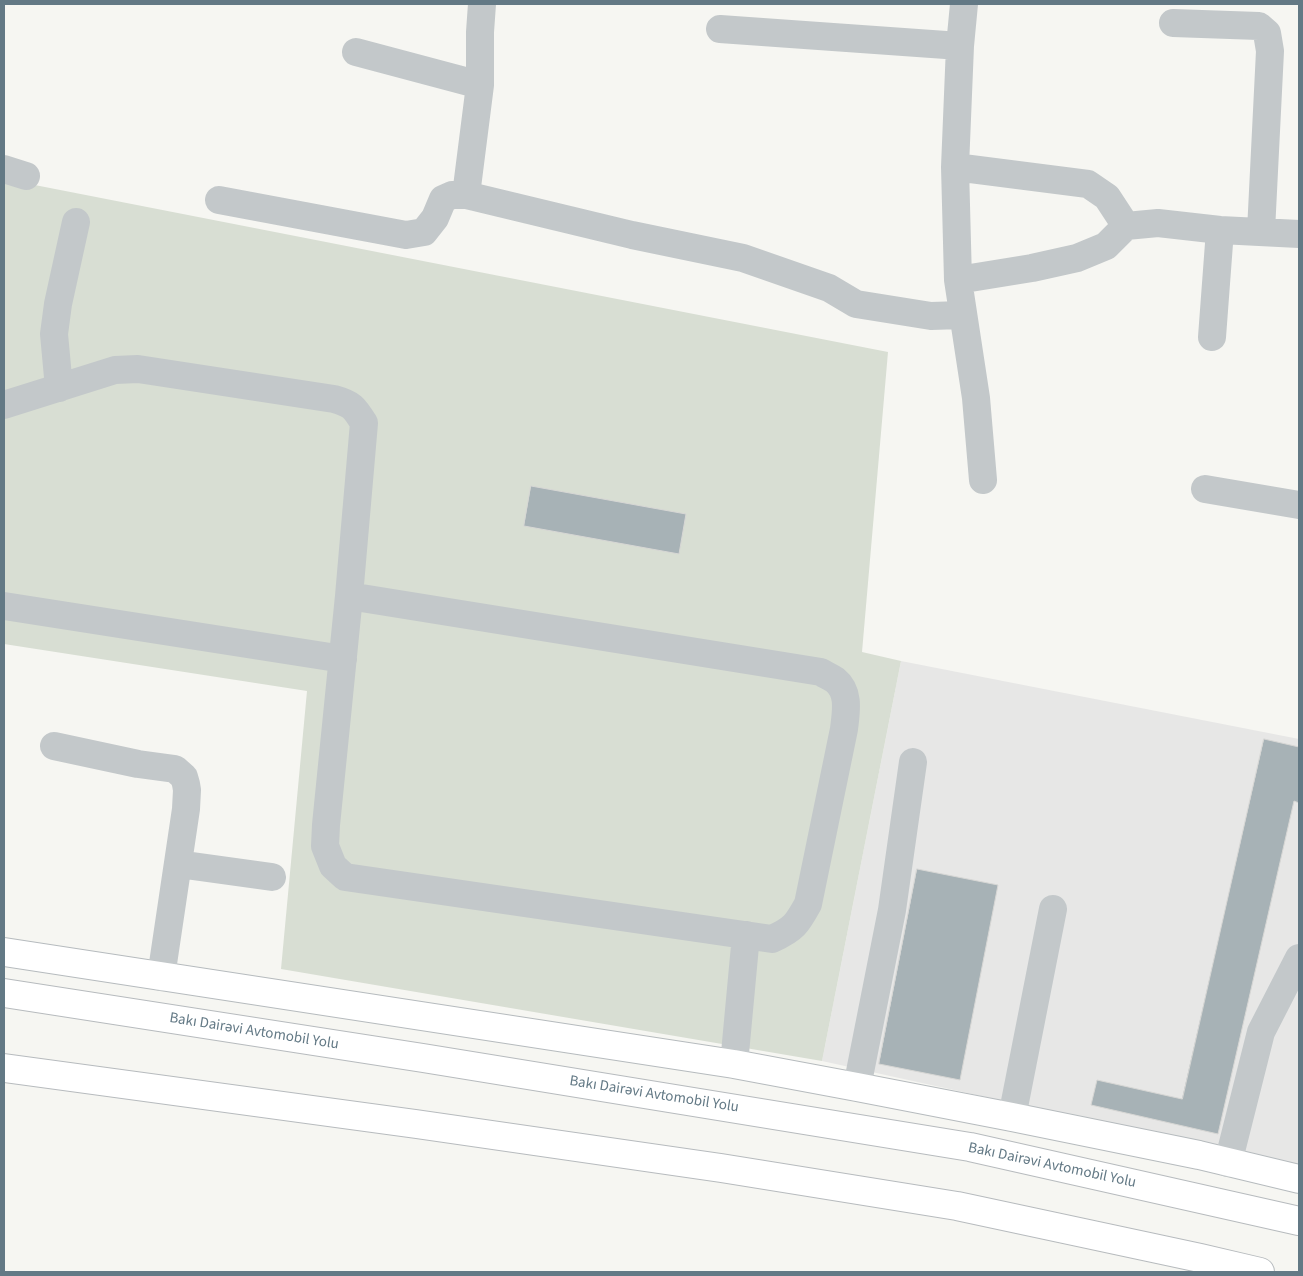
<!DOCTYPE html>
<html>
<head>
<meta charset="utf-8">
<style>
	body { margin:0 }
	#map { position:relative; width:1303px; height:1276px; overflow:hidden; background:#f6f6f2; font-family:"Source Sans 3",sans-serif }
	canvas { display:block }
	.frame { position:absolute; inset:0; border:5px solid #637985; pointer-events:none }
</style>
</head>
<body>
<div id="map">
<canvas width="1303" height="1276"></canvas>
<div class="frame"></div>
</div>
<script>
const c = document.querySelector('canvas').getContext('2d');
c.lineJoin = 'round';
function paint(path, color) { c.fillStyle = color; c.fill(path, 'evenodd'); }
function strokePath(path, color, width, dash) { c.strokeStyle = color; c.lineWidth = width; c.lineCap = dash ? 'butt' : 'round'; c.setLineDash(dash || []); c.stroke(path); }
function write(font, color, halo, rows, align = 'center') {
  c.font = font + ' "Source Sans 3",sans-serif'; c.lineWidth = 5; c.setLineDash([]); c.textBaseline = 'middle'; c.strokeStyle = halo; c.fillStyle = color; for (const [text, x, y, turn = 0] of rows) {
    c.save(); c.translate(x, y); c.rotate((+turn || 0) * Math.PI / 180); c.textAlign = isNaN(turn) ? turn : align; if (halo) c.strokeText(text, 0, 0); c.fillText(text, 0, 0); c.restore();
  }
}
const built = new Path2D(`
	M901 661 1299 739V1166L822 1061Z`);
const green = new Path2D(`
	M4 179 888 352 862 652 901 661 822 1061 281 969 307 691 4 644Z`);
const building = new Path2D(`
	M531 486 686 514 679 554 524 526Z
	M1264 739 1299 747V803L1294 801 1218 1134 1091 1105 1097 1080 1182 1099Z
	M917 869 998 885 960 1080 879 1064Z`);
const minor = new Path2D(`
	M964 4 960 46 955 167 958 280 976 398 983 480
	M1173 23 1259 26 1267 33 1270 51 1261 231
	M720 29 960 46
	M356 52 480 85
	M955 167 1088 184 1107 197 1126 226
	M4 169 26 176
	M466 195 632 235 743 258 829 288 856 304 931 316 962 315
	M219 200 406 235 424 232 435 218 443 199 452 195H466L480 85V32L482 4
	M958 280 1032 268 1077 258 1106 246 1126 226 1158 223 1220 230 1299 234
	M1212 337 1220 230
	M59 388 54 334 58 304 76 222
	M4 405 115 370 138 369 334 399C352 404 354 407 364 423L349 596 326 825 325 846 333 866 345 877 772 939C794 929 797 924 808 904L844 729C846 712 850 692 835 680 831 677 825 675 821 672L349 596
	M1205 489 1299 505
	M4 606 343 659
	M54 746 138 764 175 769 184 777 186 784 187 790 186 809 161 977
	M178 864 272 877
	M734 1064 746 935
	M857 1087 892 910 913 762
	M1012 1117 1053 909
	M1228 1163 1261 1032 1299 958`);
const major = new Path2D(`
	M4 952 734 1064 857 1087 1012 1117 1199 1155 1299 1179`);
const highway = new Path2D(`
	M4 993 423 1058 970 1147 1299 1221
	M4 1068 416 1124 721 1168 957 1206 1200 1258 1260 1272`);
const streetNames = [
	["Bakı Dairəvi Avtomobil Yolu",254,1032,9],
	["Bakı Dairəvi Avtomobil Yolu",654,1095,9],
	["Bakı Dairəvi Avtomobil Yolu",1052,1166,12]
];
paint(built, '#e7e7e6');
paint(green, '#d8ded3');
paint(building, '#a7b2b6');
strokePath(building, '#d7d7d5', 1);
strokePath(major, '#b6bbbe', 30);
strokePath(highway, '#b7bbbe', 30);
strokePath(minor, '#c3c8ca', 28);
strokePath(major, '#fff', 28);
strokePath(highway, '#fff', 28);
write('15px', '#637985', '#fff', streetNames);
</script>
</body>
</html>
